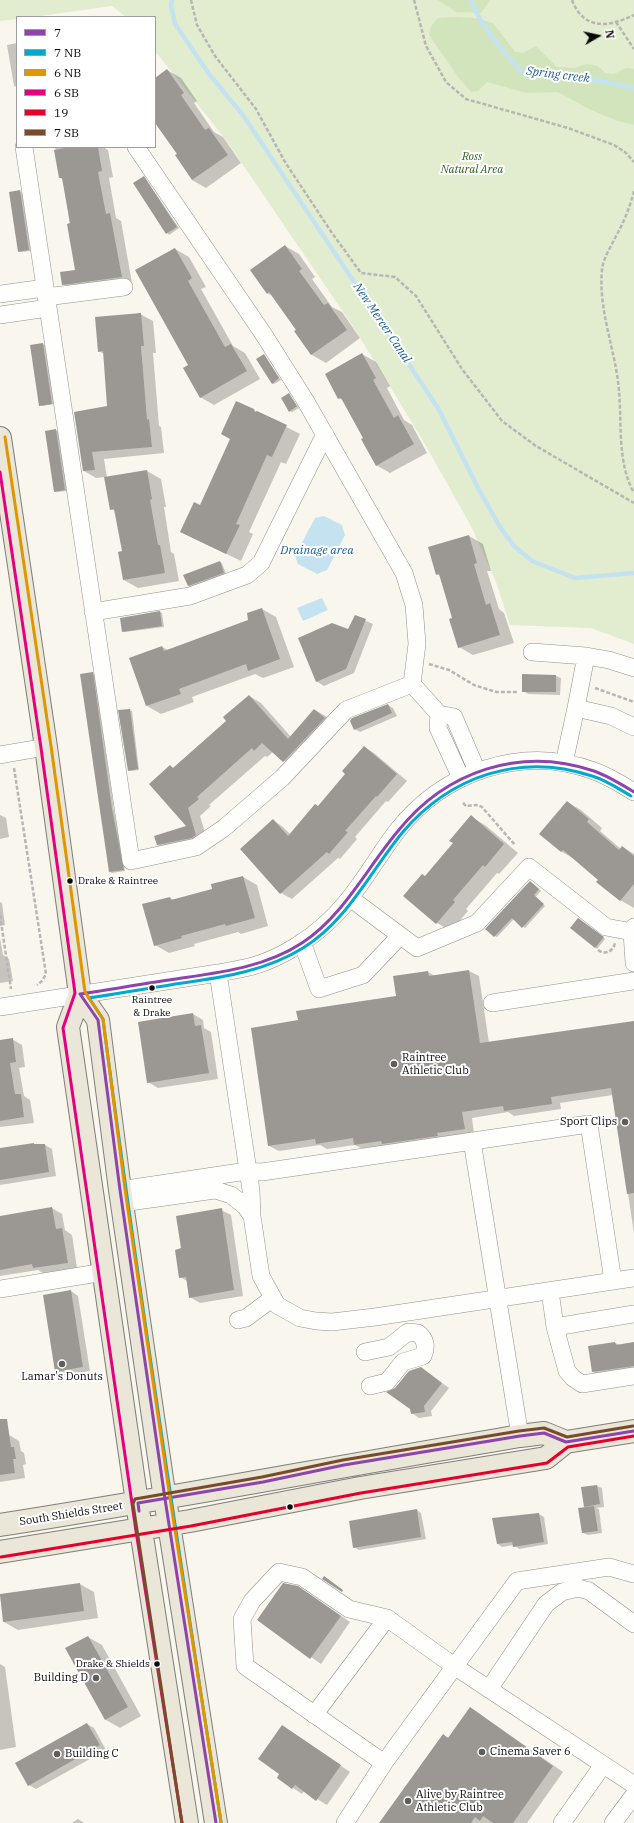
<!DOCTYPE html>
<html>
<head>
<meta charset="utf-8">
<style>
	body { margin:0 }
	#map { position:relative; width:634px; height:1823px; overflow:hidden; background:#f9f6ed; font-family:"IBM Plex Serif",serif }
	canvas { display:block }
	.legend { position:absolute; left:16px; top:16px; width:140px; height:132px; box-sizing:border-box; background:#fff; border:1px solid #9d9d9d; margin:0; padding:5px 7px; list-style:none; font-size:12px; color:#0a0a0a }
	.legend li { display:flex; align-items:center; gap:8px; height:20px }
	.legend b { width:20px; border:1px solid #9d9d9d }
	.north { position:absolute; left:578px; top:16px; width:40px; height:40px; -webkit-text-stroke:3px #fff; paint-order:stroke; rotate:81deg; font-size:11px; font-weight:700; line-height:16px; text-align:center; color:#0a0a0a }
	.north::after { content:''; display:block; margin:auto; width:14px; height:18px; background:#0a0a0a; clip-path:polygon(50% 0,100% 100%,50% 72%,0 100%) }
</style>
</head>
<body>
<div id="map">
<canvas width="634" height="1823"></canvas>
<ul class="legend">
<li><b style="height:5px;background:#8e44ad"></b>7</li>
<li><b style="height:5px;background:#00a9ce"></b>7 NB</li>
<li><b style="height:5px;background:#df9601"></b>6 NB</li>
<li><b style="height:5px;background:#e5007d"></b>6 SB</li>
<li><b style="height:5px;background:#e4002b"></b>19</li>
<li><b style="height:5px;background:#7a4b2a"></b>7 SB</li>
</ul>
<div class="north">N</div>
</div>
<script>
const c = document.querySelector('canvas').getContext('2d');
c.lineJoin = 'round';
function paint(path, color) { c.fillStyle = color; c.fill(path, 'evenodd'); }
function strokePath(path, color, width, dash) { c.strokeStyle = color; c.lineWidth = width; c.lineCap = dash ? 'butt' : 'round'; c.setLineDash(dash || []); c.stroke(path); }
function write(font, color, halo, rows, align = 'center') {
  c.font = font + ' "IBM Plex Serif",serif'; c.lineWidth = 4; c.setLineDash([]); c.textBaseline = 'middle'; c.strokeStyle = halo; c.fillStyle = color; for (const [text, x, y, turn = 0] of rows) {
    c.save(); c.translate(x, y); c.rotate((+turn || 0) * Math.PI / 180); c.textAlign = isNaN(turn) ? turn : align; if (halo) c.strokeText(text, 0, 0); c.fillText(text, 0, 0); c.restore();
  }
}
const green = new Path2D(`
	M0 0H634V644L591 628 510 625 496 582 471 526 422 439 354 328 226 140 155 51V17H126L112 6 33 17H17V19L0 21Z`);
const forest = new Path2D(`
	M438 0H490L481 13 456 12Z
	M455 17 474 18 493 23 515 52 523 53 536 46 557 67 574 68 586 64 598 66 605 73 614 74 626 68 634 69V125L618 121 591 110 558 92 527 93 487 82 478 91 471 92 459 78 429 35 431 26 438 18Z`);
const water = new Path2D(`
	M324 516 342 525 345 535 327 570 317 574 298 564 295 556 315 518Z
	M322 598 328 610 303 621 297 608Z`);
const shadow = new Path2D(`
	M17 43V87L14 86 7 45Z
	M167 70 181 78 197 101 194 103 214 132 223 137 241 163 206 188 192 180 178 154 155 121V79Z
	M55 147H103L108 150 113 177 109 178 116 218 121 221 132 283 74 291 63 284 77 271 63 179 60 178Z
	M144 177 179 228 169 235 134 184Z
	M20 191 22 193 31 251 21 252 19 251Z
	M285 246 299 254 315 277 312 279 332 307 342 312 360 338 326 363 312 355 295 331 297 330 273 296 267 293Z
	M175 249 189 257 206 287 201 289 233 346 245 353 260 379 214 405 200 397Z
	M140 314 153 321 156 353H153L159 426 161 427 164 453 104 459 107 478 147 471 161 479 166 507H164L171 552 174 554 179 581 138 588 124 580 123 552 116 512 111 509 105 477 96 478 84 471 108 407 104 354 99 351Z
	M43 344 45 345 54 404 42 406 40 405Z
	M362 354 376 362 390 386 387 388 404 420 412 425 427 453 390 473 376 465 364 439 344 401 339 398Z
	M264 355 281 380 274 384 272 383Z
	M289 395 299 408 292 412 290 411Z
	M253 410 300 434 286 464 281 462 249 532 253 534 241 561 181 532 200 506Z
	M56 430 58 432 67 491 57 492 54 491Z
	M469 536 483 544 491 571H487L499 609 504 613 514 643 473 655 459 647 453 619 440 576 437 574Z
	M220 562 222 563 226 574 190 587 188 586Z
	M262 609 276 617 294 667 263 678 255 674 192 697 194 702 161 714 147 706 162 647 168 650 249 621Z
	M160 612 162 613 164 627 125 632 123 631Z
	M355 616 373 624 354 673 324 686 316 681 348 630Z
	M92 673 95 675 114 811 125 871 112 873 110 872Z
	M556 676 561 678 560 695 528 694 523 691Z
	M249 696 261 703 291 737 315 710 327 717 337 726 296 768 284 761 273 752 267 757 265 756 209 805 211 806 200 816 208 842 170 852 157 845 188 827 171 767 173 768 227 721Z
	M388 705 393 708 397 716 360 732 355 729Z
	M130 710 132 711 139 770 131 771 128 770Z
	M364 747 374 753 407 781 388 802 386 801 355 837 357 839 340 859 338 858 292 899 281 893 273 820 283 827 290 834 318 807 347 774Z
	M567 802 581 810 602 828 600 831 621 849 623 847 634 854V908L620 900 600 880 575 859 562 852 541 834Z
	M0 815 6 818 9 837 0 839Z
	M471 817 485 825 518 853 499 874 497 873 466 909 468 911 451 931 437 923 454 843Z
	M243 877 257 885 268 926 241 934 238 932 194 944 195 946 169 953 155 945 170 898 175 900 214 889Z
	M532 883 541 891 535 897 545 906 525 928 514 919 497 937 495 936 487 929Z
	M0 902 2 903 5 925 0 926Z
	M580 920 605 939 597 949 595 947Z
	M0 938 3 955 9 959 13 981 0 983Z
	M469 971 479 976 489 1043 634 1022V1233L613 1095 560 1103 561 1109 514 1116 508 1112 472 1118 474 1134 365 1150 355 1145 327 1149 320 1145 279 1151 269 1146 299 1021 397 997 428 972 435 976Z
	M193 1014 203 1020 204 1028 211 1032 218 1079 158 1088 148 1082Z
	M12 1039 22 1045 25 1067 19 1068 24 1096 30 1100 34 1123 0 1127V1041Z
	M45 1145 52 1149 56 1176 0 1185V1149Z
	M52 1208 62 1214 65 1230 72 1235 77 1268 44 1274 38 1270 0 1276V1217Z
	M221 1210 231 1215 243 1296 200 1303 190 1297 187 1281 180 1277 182 1249Z
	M71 1291 78 1296 90 1371 64 1375 56 1371Z
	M615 1343 620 1345 634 1343V1371L600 1376 593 1372Z
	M421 1368 449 1388 431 1411 432 1416 419 1418 412 1413 411 1408 395 1389Z
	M9 1435 19 1441 21 1451 24 1453 26 1464 23 1465 25 1478 0 1482V1437Z
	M597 1486 602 1488 604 1507 596 1508 599 1509 602 1533 588 1535 583 1533 587 1508 585 1506Z
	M417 1510 421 1513 426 1539 359 1550 354 1547Z
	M539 1514 544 1517 548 1544 519 1549 514 1545 502 1547 498 1544Z
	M80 1584 94 1592 98 1618 18 1630 4 1622 0 1595Z
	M308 1593 350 1622 321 1664 258 1620Z
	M88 1637 102 1645 141 1716 120 1728 106 1720Z
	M0 1664 5 1667 16 1747 0 1750Z
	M471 1708 563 1772 527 1823H495L493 1822 492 1823H380L443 1735 449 1738Z
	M87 1724 94 1728 106 1750 36 1789 29 1785Z
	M283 1726 350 1772 327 1805 304 1791 302 1794 293 1788 281 1774Z
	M78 1819 84 1823H72Z`);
const stream = new Path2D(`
	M172 0 171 6 175 24 209 74 243 115 438 408 479 490 500 527 514 546 532 561 575 578 634 573
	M471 0C482 29 502 50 522 72L601 81 634 88`);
const building = new Path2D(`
	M167 69 184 93 181 95 205 130 209 128 228 155 192 180 175 155 177 154 155 123V78Z
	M71 147H98L102 171 98 172 106 214 110 213 122 277 62 285 60 272 75 270 67 224 70 223 62 178H59L54 150Z
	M144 176 177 227 166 234 133 183Z
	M20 190 29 250 18 252 9 192Z
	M285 245 302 269 299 271 324 305 328 303 347 330 311 355 294 331 296 330 269 292 267 294 250 270Z
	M175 248 192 278 188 281 225 347 231 344 247 371 200 398 183 368 188 365 135 270Z
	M141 313 144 346H141L147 420 149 419 152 447 92 452 95 470 83 471 74 412 107 406 103 351 98 352 95 317Z
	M43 343 52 404 39 406 30 345Z
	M362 353 376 378 373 380 394 418 398 415 414 444 376 466 361 439 363 438 341 398 338 399 325 374Z
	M264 354 279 378 272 384 256 359Z
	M289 393 297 406 289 412 281 398Z
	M236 401 254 409 255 412 257 411 287 425 272 457 267 455 236 524 240 525 226 554 180 532 194 502 200 505 230 439 221 434Z
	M56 429 65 490 54 492 45 431Z
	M147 470 152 499 150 500 158 545H160L165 573 123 580 118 552 122 551 114 509 110 510 104 477Z
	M469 535 477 563 474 564 486 605 490 603 500 635 458 648 449 619 452 618 439 574 436 575 428 547Z
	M220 561 224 573 188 586 183 575Z
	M262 608 280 659 248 671 246 664 179 689 181 694 146 706 129 658 162 646 164 651 248 620 247 613Z
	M160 611 162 626 122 632 120 618Z
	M355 615 366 619 346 669 316 682 298 638 332 623 348 629Z
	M93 672 112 809 124 870 109 872 80 674Z
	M522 674 556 675V692H522Z
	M249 695 288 739 314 709 325 718 283 762 262 743 254 751 252 748 197 797 199 799 188 808 196 835 192 838 157 845 154 836 186 826 149 784 170 765 173 768 226 721 223 717Z
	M388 704 392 713 354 730 350 721 352 718Z
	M130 709 138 769 128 771 118 710Z
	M364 746 397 774 377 797 376 796 345 831 348 832 329 854 327 852 280 894 240 849 273 819 288 836 315 804 318 806 345 774 342 771Z
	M567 801 589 819 587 822 619 850 622 846 634 856V884L620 901 596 882 598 880 563 850 561 852 539 834Z
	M471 815 504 844 485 867 483 865 453 900 455 902 436 924 403 896 422 874 425 876 453 843 449 841Z
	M243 876 255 918 226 926 225 924 181 936 182 938 154 946 142 904 170 897 171 900 212 889 211 884Z
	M530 881 539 889 534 895 544 904 522 928 512 918 494 937 485 929Z
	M578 918 604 937 595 948 570 928Z
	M469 970 480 1043 634 1021V1193L627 1194 611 1088 551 1097 552 1104 504 1111 503 1106 462 1112 465 1129 437 1133 438 1136 382 1144 381 1141 354 1145 353 1138 316 1144 315 1139 268 1146 251 1028 298 1020 296 1011 396 996 393 976 428 971 429 976Z
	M193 1013 195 1026 201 1025 209 1073 147 1083 138 1022Z
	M13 1038 16 1062 10 1063 15 1094H21L24 1117 0 1121V1040Z
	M34 1143V1144H45L49 1172 0 1180V1148Z
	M52 1207 56 1229 62 1228 68 1263 33 1268 32 1264 0 1270V1216Z
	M222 1208 234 1290 189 1298 186 1277 179 1278 175 1250 181 1248 176 1216Z
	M71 1290 83 1367 55 1372 43 1295Z
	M615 1342 616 1345 634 1342V1366L592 1372 588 1346Z
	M421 1367 442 1383 424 1406 425 1412 411 1414 410 1409 386 1392 395 1388 409 1371Z
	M0 1419H7L11 1447H14L16 1459H13L15 1473 0 1475Z
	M597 1485 600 1504 584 1507 581 1487Z
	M594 1506 598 1531 582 1533 578 1508Z
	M417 1509 421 1537 353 1548 349 1521Z
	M539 1513 544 1542 513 1547 512 1542 497 1544 492 1518Z
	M324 1576 343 1590 342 1592 322 1579Z
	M80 1583 84 1611 3 1622 0 1594Z
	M283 1583 298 1586 341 1616 310 1659 257 1620Z
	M88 1636 128 1707 105 1720 65 1648Z
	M470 1707 553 1766 513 1823H493L483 1816 480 1821 475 1817 471 1823H379L443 1734 448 1738Z
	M87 1723 100 1745 28 1786 15 1763Z
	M282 1725 341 1765 316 1801 295 1785 292 1789 277 1778 279 1774 258 1759Z`);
const path = new Path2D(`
	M191 0 197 25 215 56 256 109 285 162 332 233 361 273 395 277 416 296 462 369 502 421 536 446 634 503
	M414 0 426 46 446 82 466 99 568 128 614 145 625 152 634 162
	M572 0C584 31 609 27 634 15
	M616 22 634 49
	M634 191C630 207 624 222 616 236 611 247 603 258 602 270 598 311 616 351 619 391 622 424 617 462 634 493
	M429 664 449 670 474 685 496 692H518
	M595 688 634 702
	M14 768 46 974 42 981 37 985
	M463 803 466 806 478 805 482 807 515 845
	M0 915 11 989
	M598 950C605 955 613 952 615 943`);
const minor = new Path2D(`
	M24 147 131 861 196 847 224 828 282 778 346 710 412 684
	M136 147 264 335 305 400 404 573 414 605 417 644 412 684 439 714
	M0 294 45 288
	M46 297 124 287
	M0 315 48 308
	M93 612 190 596 247 575 261 563 325 434
	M532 652 586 656
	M576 708 586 656 609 660 634 668
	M0 755 46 747
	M564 763 576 708 611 716 634 727
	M461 778 438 728 439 714 454 717 477 771
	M350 898 417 948 477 923 529 867 606 927 632 932
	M634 927 632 932 634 963
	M302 942 319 989 363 975 400 936
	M218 973 251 1190 252 1216 261 1276 277 1305 300 1318 316 1321 332 1322 375 1317 634 1278
	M492 1003 634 981
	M0 1007 218 973C229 971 242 969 253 966 281 958 309 940 330 920 357 894 375 860 397 831 443 772 522 744 594 771 608 776 621 784 634 792
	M472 1141 520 1436
	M120 1190 247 1171 262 1172 589 1124 613 1281
	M122 1203 215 1190 231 1195 245 1206 252 1216
	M0 1289 104 1272
	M550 1291 555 1327 567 1371 573 1378 582 1384 634 1376
	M238 1320 246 1318 273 1298
	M555 1327 634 1314
	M365 1352 389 1347 408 1332 418 1333C426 1339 427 1347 423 1356L403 1362 387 1382 370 1386
	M489 1689 546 1604 562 1592 578 1588 589 1591 634 1624
	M314 1715 387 1618
	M384 1763 245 1666 242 1619 252 1601 279 1572 302 1577 349 1609 387 1618 454 1666 634 1785
	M345 1823 384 1763 517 1581 609 1567 634 1574
	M562 1823 603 1765
	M613 1823 634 1795`);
const major = new Path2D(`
	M0 438 46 747 80 994 98 1020 120 1190 165 1499 216 1823
	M80 994 68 1027 141 1530 187 1823
	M0 1525C174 1498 346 1465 520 1436L544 1433 566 1442
	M0 1552 190 1521 360 1488 546 1458 566 1442 634 1431`);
const bus1 = new Path2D(`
	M139 1511 138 1503 263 1482 344 1465 520 1436 544 1433 566 1442 634 1431
	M216 1823 165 1499 120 1190 98 1020 80 994C110 990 139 984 169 980 215 973 262 969 302 943 344 915 366 869 398 831 446 771 520 746 594 771 608 776 621 784 634 792`);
const bus2 = new Path2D(`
	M221 1822C179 1555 138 1288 103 1019L89 998C116 994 143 989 170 985 216 978 263 973 303 948 347 921 370 872 402 833 450 776 520 752 592 776 606 780 619 789 631 796`);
const bus3 = new Path2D(`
	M5 437 51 746 85 992 103 1019 125 1189 170 1498 221 1822`);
const bus4 = new Path2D(`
	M0 472 41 748 75 993 63 1028 136 1531 182 1823`);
const bus5 = new Path2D(`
	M1 1557 191 1526 361 1493 547 1463 568 1447 634 1436`);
const bus6 = new Path2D(`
	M182 1823 133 1504 135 1499 262 1477 343 1460 519 1431 544 1428 567 1437 633 1426`);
const markers = [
	[70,881,3.5,"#0a0a0a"],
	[152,988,3.5,"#0a0a0a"],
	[394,1064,4,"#5e5d59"],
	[625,1122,4,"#5e5d59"],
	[62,1364,4,"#5e5d59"],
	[290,1507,3.5,"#0a0a0a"],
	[157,1664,3.5,"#0a0a0a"],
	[96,1678,4,"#5e5d59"],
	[482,1752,4,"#5e5d59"],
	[57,1754,4,"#5e5d59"],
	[408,1801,4,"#5e5d59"]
];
const busNames = [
	["Drake & Raintree",78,881],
	["Raintree",152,1000,"center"],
	["& Drake",152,1013,"center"],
	["Drake & Shields",150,1664,"right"]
];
const parkNames = [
	["Ross",472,157],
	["Natural Area",472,170]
];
const poiNames = [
	["Raintree",402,1058],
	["Athletic Club",402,1071],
	["Sport Clips",617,1122,"right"],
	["Lamar's Donuts",62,1377,"center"],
	["Building D",88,1678,"right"],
	["Cinema Saver 6",490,1752],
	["Building C",65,1754],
	["Alive by Raintree",416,1795],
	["Athletic Club",416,1808]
];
const streetNames = [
	["South Shields Street",71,1514,-9]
];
const waterNames = [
	["Spring creek",558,75,7],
	["New Mercer Canal",382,323,56],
	["Drainage area",317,551]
];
paint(green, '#e1edce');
paint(forest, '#d1e4bc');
paint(water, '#c5e2f1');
paint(shadow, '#0003');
strokePath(stream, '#c5e2f1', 4.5);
paint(building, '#9b9894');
strokePath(minor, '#92908c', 18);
strokePath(major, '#7f7e7a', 24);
strokePath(path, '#b7b6b5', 2.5, [4, 2]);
strokePath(minor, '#fefefc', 17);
strokePath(major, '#eae6d8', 22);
strokePath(bus1, '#8e44ad', 3);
strokePath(bus2, '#00a9ce', 3);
strokePath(bus3, '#df9601', 3);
strokePath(bus4, '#e5007d', 3);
strokePath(bus5, '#e4002b', 3);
strokePath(bus6, '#7a4b2a', 3);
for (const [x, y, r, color] of markers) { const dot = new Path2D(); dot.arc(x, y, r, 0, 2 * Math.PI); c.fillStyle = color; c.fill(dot); strokePath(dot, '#fff', 1.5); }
write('10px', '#0a0a0a', '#fff', busNames, 'left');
write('italic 11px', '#2b5e1e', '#fff', parkNames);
write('11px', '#0a0a0a', '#fff', poiNames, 'left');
write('11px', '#0a0a0a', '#fff', streetNames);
write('italic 12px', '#1a5e95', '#fff', waterNames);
</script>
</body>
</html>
